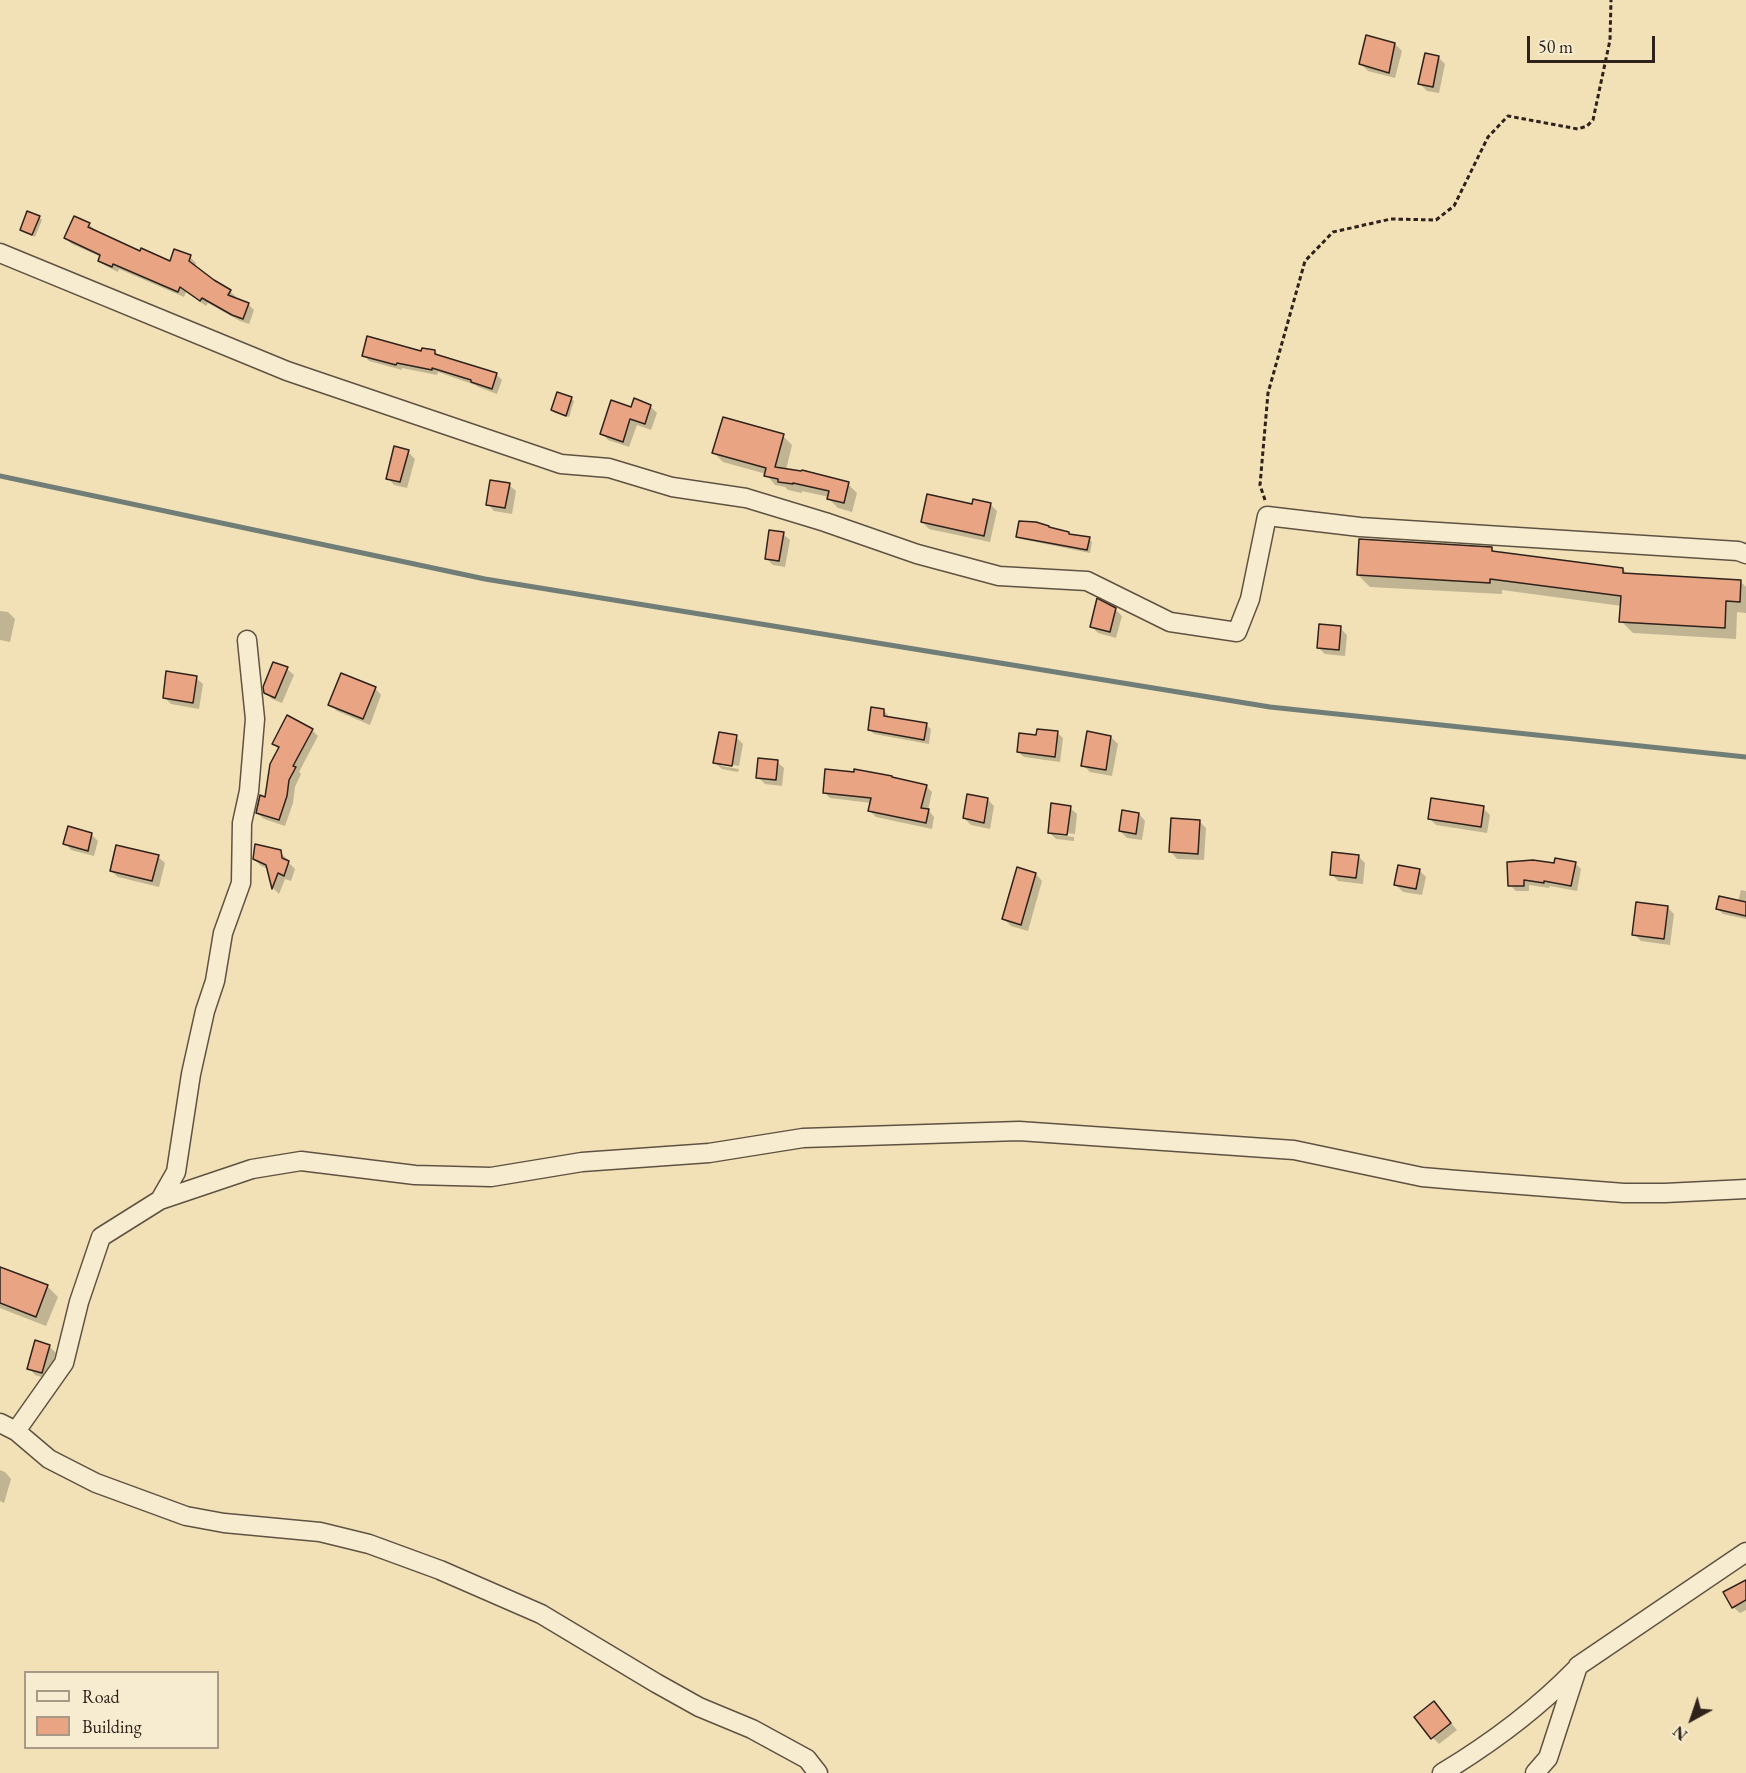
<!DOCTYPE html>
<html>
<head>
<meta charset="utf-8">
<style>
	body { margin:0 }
	#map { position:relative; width:1746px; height:1773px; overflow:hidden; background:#f2e1b7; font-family:"EB Garamond",serif }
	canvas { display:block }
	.legend { position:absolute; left:24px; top:1671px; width:195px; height:78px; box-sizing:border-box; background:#f7ecd0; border:2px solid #a79b88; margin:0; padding:8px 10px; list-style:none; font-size:18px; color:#2e221b }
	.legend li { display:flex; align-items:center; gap:12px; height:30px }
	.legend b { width:30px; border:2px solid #a79b88 }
	.north { position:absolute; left:1662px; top:1689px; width:60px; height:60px; -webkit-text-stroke:4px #f7ecd0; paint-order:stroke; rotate:220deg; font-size:16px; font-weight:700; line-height:24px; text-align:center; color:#2e221b }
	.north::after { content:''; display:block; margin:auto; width:21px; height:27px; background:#2e221b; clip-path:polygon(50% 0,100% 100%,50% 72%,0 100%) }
	.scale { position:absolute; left:1527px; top:36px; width:128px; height:27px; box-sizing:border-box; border:3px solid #2e221b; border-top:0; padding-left:8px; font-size:18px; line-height:21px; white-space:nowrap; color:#2e221b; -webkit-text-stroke:4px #f7ecd0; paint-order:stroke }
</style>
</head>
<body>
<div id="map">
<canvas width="1746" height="1773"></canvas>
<ul class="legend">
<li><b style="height:8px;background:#f7ecd0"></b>Road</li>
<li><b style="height:16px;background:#e8a483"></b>Building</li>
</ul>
<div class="north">N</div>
<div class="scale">50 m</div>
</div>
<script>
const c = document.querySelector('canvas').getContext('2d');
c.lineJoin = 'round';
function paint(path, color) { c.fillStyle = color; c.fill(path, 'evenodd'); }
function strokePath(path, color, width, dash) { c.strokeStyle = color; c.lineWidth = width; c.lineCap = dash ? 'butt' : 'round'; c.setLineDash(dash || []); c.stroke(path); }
const shadow = new Path2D(`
	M1395 44 1402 51 1395 78 1368 71 1361 64Z
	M1438 57 1445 64 1439 93 1427 91 1420 84Z
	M39 217 42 220 35 237 22 230Z
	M75 218 89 224 95 231 140 253 171 263 190 257 196 263 195 268 230 291 236 297 235 300 248 304 254 310 249 324 240 321 208 303 206 306 186 292 184 297 119 269 118 272 106 266 100 260 101 257 72 244 65 238Z
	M435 352 440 357 496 374 502 380 497 394 478 387 475 385 438 372 437 375 402 368V370L369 361 364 355Z
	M571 398 574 401 569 417 555 413 552 410Z
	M650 406 657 413 651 430 637 425 629 447 608 440 602 433 632 409Z
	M783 436 792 445 786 470 848 484 857 493 852 512 838 508 829 499V497L802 491V493L788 490 785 487 775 485 766 474 723 462 714 453Z
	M408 452 415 459 407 488 394 485 388 478Z
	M509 485 516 491 512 514 494 511 488 504Z
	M990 504 997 511 990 542 929 529 922 522Z
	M1069 533 1072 536 1089 539 1092 542 1090 553 1021 539 1018 536Z
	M783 534 790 540 785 567 773 565 766 558Z
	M1491 548 1496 553 1623 569 1628 575 1740 581 1746 587V613L1737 612 1736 639 1633 633 1621 621 1622 606 1502 590V594L1370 587 1358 575Z
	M1115 609 1122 616 1116 638 1098 633 1091 626Z
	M0 611 8 612 15 619 10 642 0 640Z
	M1340 628 1347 635 1345 656 1325 654 1318 647Z
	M287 669 294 675 282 703 272 699 265 692Z
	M196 678 203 684 199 709 171 704 164 697Z
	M375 688 381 695 370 725 337 711 330 705Z
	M884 711 888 715V718L926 725 931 729 929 744 874 734 869 729Z
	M312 730 318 736 299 772 301 774 295 787 293 803 285 826 264 819 257 813 266 799 279 749 274 743Z
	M1057 733 1063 738 1060 762 1024 757 1018 752Z
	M736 737 743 744 739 766 721 763V766L739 769 738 772 722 769 715 763Z
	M1111 737 1118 744 1112 776 1090 772 1083 765Z
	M777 762 784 768 782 786 765 784 758 777Z
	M926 786 932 792 928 810 934 817 932 829 876 817 870 811 871 803 830 798 824 792Z
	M988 800 994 806 990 829 971 825 964 818Z
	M1070 808 1077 814 1075 834 1055 832V835L1074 837V841L1056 839 1049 832Z
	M1483 808 1490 815 1487 833 1436 825 1429 818Z
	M1139 814 1145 821 1142 840 1127 838 1120 831Z
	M1199 821 1206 828 1204 860 1177 859 1171 852Z
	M91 834 98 841 94 856 71 850 65 843Z
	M280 852 287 859 288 862 295 869 291 881 285 879 279 894 273 888 268 869 261 866 254 859Z
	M1358 856 1365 863 1363 884 1338 881 1332 874Z
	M158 857 165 863 159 887 118 877 111 871Z
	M1575 863 1581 869 1577 891 1550 886 1549 888 1529 885V891H1516L1510 885 1556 865Z
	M1018 869 1036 874 1042 881 1028 931 1011 926 1004 919Z
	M1419 870 1426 877 1422 895 1403 892 1396 885Z
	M1741 890 1746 891V919L1723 914 1718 909 1738 902Z
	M1667 907 1674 914 1670 945 1641 941 1634 934Z
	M0 1268 47 1286 58 1297 46 1326 0 1308Z
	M49 1346 56 1353 48 1379 35 1375 29 1368Z
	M0 1470 5 1472 11 1479 4 1503 0 1501Z
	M1746 1587V1610L1740 1613 1733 1607Z
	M1440 1710 1457 1730 1439 1744 1433 1738Z`);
const stream = new Path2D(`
	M0 476 485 579 1270 707 1746 757`);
const building = new Path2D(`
	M1366 35 1395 43 1389 73 1359 64Z
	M1425 53 1439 56 1433 87 1418 84Z
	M27 211 40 216 32 235 20 230Z
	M74 216 90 223 88 227 140 251 141 248 170 261 174 249 191 255 189 261 214 280 231 290 228 295 249 303 243 319 232 315 202 298 200 301 180 287 178 292 113 264 112 267 98 261 100 255 64 238Z
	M367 336 421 351 422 348 435 350V354L497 373 492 389 471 382V380L432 368V370L397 363 396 365 362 356Z
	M557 392 572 397 566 416 551 410Z
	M634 398 651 405 645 424 630 419 623 442 600 434 611 400 631 407Z
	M723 417 784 434 775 467 801 471 802 470 849 482 844 503 827 499 829 491 793 483V484L778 482V479L764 476 766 468 712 453Z
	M394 446 409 450 400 482 386 479Z
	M490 480 510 483 505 508 486 505Z
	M927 494 972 504 973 499 991 503 984 536 921 522Z
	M1019 521 1036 522 1049 526V527L1069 532V534L1090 537 1087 550 1016 537Z
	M769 530 784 532 779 561 765 559Z
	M1359 539 1492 547V551L1623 568V573L1741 580 1740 602 1726 601 1725 628 1619 622 1621 596 1490 579V583L1357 575Z
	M1097 598 1116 608 1110 632 1090 627Z
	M1319 624 1341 626 1339 650 1317 648Z
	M273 662 288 667 275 698 264 693 263 687Z
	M166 671 197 676 193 703 163 698Z
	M341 673 376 687 363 719 328 705Z
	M871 707 884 709V716L927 723 924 740 868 730Z
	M287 715 313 729 293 766 296 767 289 780 287 796 279 820 256 813 260 795 265 797 270 764 279 747 272 744Z
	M1037 729 1058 731 1055 757 1017 752 1019 733 1036 735Z
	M1087 731 1111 736 1106 770 1081 766Z
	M719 732 737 735 732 766 713 763Z
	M758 758 778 760 776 780 756 778Z
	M825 769 854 772V769L892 776V777L927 785 921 808 929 809 926 823 868 811 871 798 823 793Z
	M967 794 988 798 984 823 963 818Z
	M1431 798 1484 806 1481 827 1428 819Z
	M1051 803 1071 806 1067 835 1048 833Z
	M1122 810 1139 813 1136 834 1119 831Z
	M1171 818 1200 820 1198 854 1169 852Z
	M68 826 92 833 88 851 63 844Z
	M255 844 281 850 282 858 289 861 284 876 278 873 272 889 266 865 253 859Z
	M116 845 159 855 152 881 110 871Z
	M1332 852 1359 855 1356 878 1330 875Z
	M1555 858 1576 862 1571 886 1544 881V883L1524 880V886H1508L1507 862 1533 860 1554 863Z
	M1398 865 1420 869 1416 889 1394 885Z
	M1017 867 1036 873 1021 925 1002 919Z
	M1719 896 1746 902V916L1716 909Z
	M1636 902 1668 906 1664 939 1632 935Z
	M0 1267 48 1285 36 1317 0 1303Z
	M35 1340 50 1345 42 1373 27 1369Z
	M1746 1580V1600L1732 1608 1723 1592Z
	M1434 1701 1451 1723 1431 1739 1414 1717Z`);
const path = new Path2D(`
	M1265 500 1260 485 1268 393 1305 261 1333 232 1391 219 1436 220 1454 206 1488 137 1508 116 1578 129 1587 126 1593 120 1610 40 1611 0`);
const minor = new Path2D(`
	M0 253 287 371 561 464 609 468 672 487 746 498 825 522 917 554 999 576 1087 581 1170 622 1237 632 1250 599 1267 516 1360 527 1738 551 1746 554
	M160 1200 176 1172 191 1074 205 1011 215 981 223 933 241 883 242 823 249 791 255 719 247 640
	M0 1423 16 1431 49 1459 96 1483 186 1516 224 1523 320 1532 369 1544 440 1570 541 1614 656 1683 699 1707 752 1729 807 1759 818 1773
	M16 1431 64 1363 79 1302 101 1237 160 1200 252 1169 301 1161 415 1175 491 1177 582 1162 709 1153 803 1138 1019 1131 1294 1150 1422 1177 1457 1180 1624 1193H1665L1746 1189
	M1442 1773C1490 1744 1536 1710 1575 1670
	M1535 1773 1548 1758 1578 1666 1746 1552`);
paint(shadow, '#0003');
strokePath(stream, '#707e77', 5);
paint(building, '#e8a483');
strokePath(building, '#2e221b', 1.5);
strokePath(minor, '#5f5242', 21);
strokePath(path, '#2e221b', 3, [4.5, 3]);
strokePath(minor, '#f7ecd0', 18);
</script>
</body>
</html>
